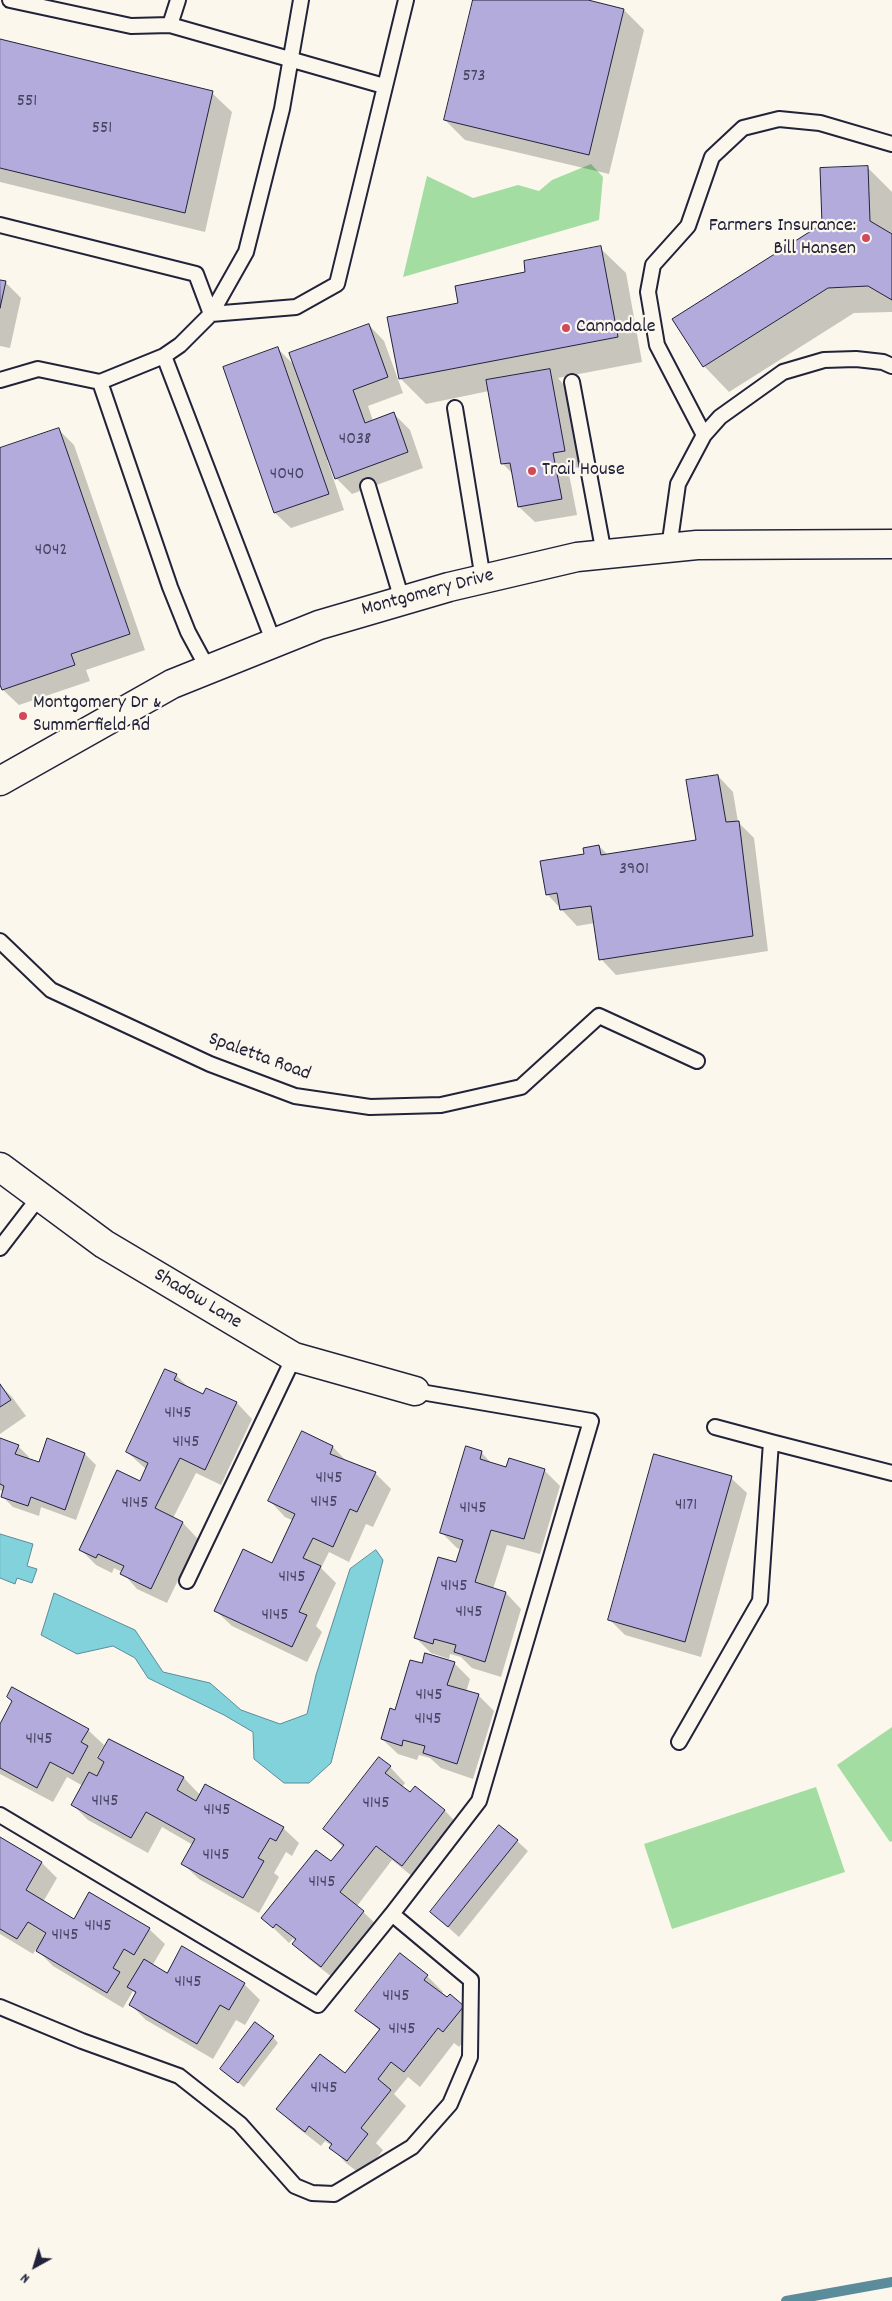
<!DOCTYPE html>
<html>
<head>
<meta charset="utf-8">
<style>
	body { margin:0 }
	#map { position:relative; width:892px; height:2301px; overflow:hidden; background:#fbf7ec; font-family:Dekko,sans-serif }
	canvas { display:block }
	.north { position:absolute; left:10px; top:2241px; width:50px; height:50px; -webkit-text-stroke:4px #fbf7ec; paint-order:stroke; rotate:219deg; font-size:14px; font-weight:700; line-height:20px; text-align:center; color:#22223b }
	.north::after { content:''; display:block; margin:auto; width:18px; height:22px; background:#22223b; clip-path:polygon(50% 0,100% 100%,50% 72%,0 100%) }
</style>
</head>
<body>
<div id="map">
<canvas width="892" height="2301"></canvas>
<div class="north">N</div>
</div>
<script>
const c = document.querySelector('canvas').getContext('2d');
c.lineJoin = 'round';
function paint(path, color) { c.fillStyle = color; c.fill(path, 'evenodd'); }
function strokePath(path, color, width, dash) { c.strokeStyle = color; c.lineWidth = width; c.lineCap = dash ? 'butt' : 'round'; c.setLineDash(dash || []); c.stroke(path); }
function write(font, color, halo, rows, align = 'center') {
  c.font = font + ' Dekko,sans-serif'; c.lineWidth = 4.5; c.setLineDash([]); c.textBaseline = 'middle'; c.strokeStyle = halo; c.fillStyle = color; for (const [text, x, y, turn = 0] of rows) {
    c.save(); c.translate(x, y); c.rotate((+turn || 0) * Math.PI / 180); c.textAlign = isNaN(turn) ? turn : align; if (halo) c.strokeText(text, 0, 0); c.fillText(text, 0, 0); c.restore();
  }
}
const green = new Path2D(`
	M591 164 603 177 599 220 403 277 427 176 473 198 518 185 539 191 552 180Z
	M892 1727V1841L890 1842 837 1765Z
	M816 1787 845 1872 672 1929 644 1844Z`);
const water = new Path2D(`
	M0 1534 33 1544 27 1566 37 1569 32 1583 17 1578 15 1584 0 1578Z
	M376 1550 383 1560 331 1763 309 1783H284L254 1759 253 1732 224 1715 148 1678 135 1658 113 1646 77 1654 41 1635 54 1593 135 1630 163 1672 210 1683 241 1710 280 1724 307 1714 316 1675 350 1569Z`);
const shadow = new Path2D(`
	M474 0H582L624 10 644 30 609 174 465 140 445 120Z
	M0 40 212 93 232 112 205 232 0 182Z
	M867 167 892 192V312L854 313 729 392 704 366 823 224Z
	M600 248 626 273 642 362 558 378 565 386 580 467 568 469 577 515 535 522 519 507 514 475 502 463 489 391 426 404 400 378 459 304 527 273Z
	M0 281 5 282 21 298 10 348 0 346Z
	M369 325 384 341 403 393 368 406 373 421 394 414 410 430 423 468 352 494 336 478 329 460H327L344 510 291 528 275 513 224 367 278 349 296 367Z
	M58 429 74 445 145 650 86 670 90 681 19 705 3 690 0 681V449Z
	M718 776 733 792 738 822 754 838 768 951 616 975 601 959 595 923 577 926 547 894 585 855 599 846 608 855 697 841Z
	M176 1375 190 1389 203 1396 206 1389 237 1403 252 1419 221 1485 196 1473 173 1518 183 1523 198 1539 167 1603 137 1589 122 1572 114 1568 112 1573 96 1565 80 1549 141 1483 147 1470 127 1452Z
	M0 1385 12 1397 26 1416 0 1434Z
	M0 1440 18 1446 29 1457 28 1460 40 1464 85 1454 96 1465 76 1520 41 1507 39 1516 13 1507 2 1496 4 1492 0 1490Z
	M333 1447 348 1463 375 1473 391 1489 373 1527 366 1524 349 1562 329 1552 321 1568 336 1583 316 1626 322 1632 307 1662 232 1626 216 1611 272 1564 294 1521 285 1517 270 1501Z
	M481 1452 493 1465 506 1468 544 1470 560 1486 540 1554 507 1545 493 1589 506 1593 521 1609 501 1677 472 1668 461 1657 450 1654 449 1659 431 1653 415 1637 457 1563 462 1550 457 1548 441 1532Z
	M731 1478 747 1493 701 1657 625 1635 609 1619Z
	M454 1663 470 1679 466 1692 478 1695 494 1711 473 1779 441 1768 430 1758 419 1755 417 1760 398 1754 382 1739 423 1664Z
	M0 1727 88 1730 104 1745 97 1757 99 1759 110 1741 184 1778 200 1795 283 1828 299 1843 292 1856 286 1852 274 1873 279 1877 259 1913 199 1879 183 1864 193 1845 162 1827 148 1853 88 1820 73 1805 83 1786 67 1777 53 1802 0 1774Z
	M390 1767 405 1783 402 1787 410 1794 415 1787 445 1811 460 1826 418 1881 392 1860 357 1906 379 1927 337 1981 309 1959 294 1944 296 1941 293 1939 289 1943 263 1918 331 1863 343 1847 325 1829Z
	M0 1839 42 1863 57 1878 43 1902 74 1920 149 1929 165 1944 152 1966 167 1974 244 1984 260 2000 245 2025 236 2020 213 2059 146 2020 131 2005 136 1994 133 1991 123 2008 53 1966 36 1949 33 1954 0 1934Z
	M517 1841 528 1851 459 1937 431 1912Z
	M400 1955 427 1976 443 1992 441 1994 463 2006 478 2022 459 2047 454 2043 420 2087 408 2077 394 2094 406 2106 376 2143 383 2150 363 2176 346 2163 331 2147 332 2146 325 2141 321 2146 294 2125 278 2109 345 2075 380 2031 357 2010Z
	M273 2037 278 2043 244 2087 227 2074Z`);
const stream = new Path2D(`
	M786 2301 892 2282`);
const building = new Path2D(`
	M473 0H588L624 9 589 155 444 120Z
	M0 39 213 91 185 213 0 168Z
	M868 166 870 221 892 234V300L868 286 828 288 703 367 672 319 822 224 820 168Z
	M601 246 618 337 399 379 387 317 458 303 455 286 525 272 524 261Z
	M0 280 6 281 0 308Z
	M369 324 388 377 353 390 365 423 394 412 408 452 335 479 289 353Z
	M278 347 329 494 274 513 223 367Z
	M550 369 565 451 553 453 562 499 518 507 510 463 501 464 486 380Z
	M59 428 130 634 71 654 75 665 2 690 0 685V448Z
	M718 775 726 822 739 821 753 936 599 960 591 906 560 910 557 893 546 895 540 861 584 854 583 848 599 845 601 855 696 840 686 780Z
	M165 1369 177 1374 174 1380 203 1394 206 1388 237 1402 205 1470 180 1458 155 1508 183 1522 151 1589 120 1574 124 1566 98 1554 96 1558 79 1550 117 1470 140 1481 148 1463 126 1452Z
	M0 1384 11 1400 0 1407Z
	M302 1431 333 1446 330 1454 376 1472 357 1512 350 1509 333 1547 313 1538 303 1558 321 1566 299 1612 307 1615 292 1647 214 1611 243 1549 272 1563 295 1514 268 1501Z
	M0 1438 19 1445 15 1454 39 1462 47 1438 85 1453 65 1510 31 1497 28 1506 1 1497 4 1486 0 1484Z
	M466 1446 482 1451 480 1459 506 1467 509 1458 545 1469 524 1539 491 1530 475 1582 506 1592 485 1662 454 1652 456 1645 434 1639 433 1644 414 1638 438 1557 456 1562 463 1540 440 1533Z
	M654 1454 732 1476 685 1642 608 1620Z
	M425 1653 455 1662 447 1685 479 1694 457 1764 423 1753 425 1746 403 1740 402 1746 381 1739 390 1708 395 1710 410 1660 422 1663Z
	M12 1687 89 1729 81 1742 88 1746 73 1774 50 1762 37 1788 0 1768V1724L12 1701 7 1697Z
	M109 1739 184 1777 177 1790 196 1801 205 1784 284 1827 276 1841 270 1838 258 1858 264 1861 243 1898 181 1864 195 1839 146 1812 131 1838 71 1805 89 1772 97 1776 104 1762 98 1758Z
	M379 1757 391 1766 385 1773 410 1792 415 1786 445 1810 402 1866 376 1846 340 1892 364 1911 321 1967 292 1944 296 1939 276 1924 273 1928 261 1918 316 1850 331 1861 344 1845 323 1829Z
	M499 1825 518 1840 448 1927 430 1912Z
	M0 1837 42 1862 26 1890 74 1919 89 1892 150 1928 134 1955 124 1949 113 1968 120 1972 107 1993 36 1951 46 1933 28 1922 17 1939 0 1929Z
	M182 1946 245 1983 229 2010 220 2005 197 2044 129 2005 136 1992 127 1987 144 1959 167 1973Z
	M400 1953 428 1975 424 1980 447 1997 450 1994 464 2006 443 2032 438 2028 404 2072 391 2062 378 2079 391 2090 361 2128 368 2134 347 2161 329 2148 332 2144 309 2126 305 2132 276 2109 320 2054 345 2073 380 2029 355 2011Z
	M255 2022 274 2036 238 2083 220 2069Z`);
const service = new Path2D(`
	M10 0 131 26 170 25 384 86
	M170 25 178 0
	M0 225 196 274 211 314 296 307 337 284 406 0
	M164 356 274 643
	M0 380 38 369 100 382 164 356 180 345 211 314 246 252 282 109 301 0
	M100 382 170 587 188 632 208 669
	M572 382 604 554
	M455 408 483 579
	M704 435 657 345 648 292 653 265 688 226 712 157 743 128 779 119 820 123 892 144
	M368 486 402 600
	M669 548 678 484 704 435 720 417 783 372 824 360 856 359 883 362 892 366
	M0 941 51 990 210 1064 295 1096 370 1107 441 1105 521 1087 599 1016 697 1061
	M0 1248 40 1196
	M715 1427 771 1442
	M187 1581 294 1357
	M679 1742 760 1601 771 1442 892 1473
	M0 1815 318 2005 392 1914
	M0 2007 82 2041 179 2076 240 2124 295 2186 312 2193 334 2194 412 2147 450 2104 470 2057 471 1980 392 1914 479 1801 591 1421 415 1391`);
const minor = new Path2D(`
	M0 1167 104 1244 294 1357 415 1391`);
const secondary = new Path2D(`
	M0 781 172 684 319 625 449 587 577 557 697 545 892 544`);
const markers = [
	[866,238,5,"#d1495b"],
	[566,328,5,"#d1495b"],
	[532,471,5,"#d1495b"],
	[23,716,5,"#d1495b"]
];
const numberNames = [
	["573",474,78],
	["551",27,103],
	["551",102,130],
	["4038",355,441],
	["4040",287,476],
	["4042",51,552],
	["3901",634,871],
	["4145",178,1415],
	["4145",186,1444],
	["4145",329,1480],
	["4145",324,1504],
	["4145",135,1505],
	["4171",686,1507],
	["4145",473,1510],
	["4145",292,1579],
	["4145",454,1588],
	["4145",469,1614],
	["4145",275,1617],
	["4145",429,1697],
	["4145",428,1721],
	["4145",39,1741],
	["4145",105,1803],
	["4145",376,1805],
	["4145",217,1812],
	["4145",216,1857],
	["4145",322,1884],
	["4145",98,1928],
	["4145",65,1937],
	["4145",188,1984],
	["4145",396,1998],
	["4145",402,2031],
	["4145",324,2090]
];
const poiNames = [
	["Farmers Insurance:",856,227,"right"],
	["Bill Hansen",856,250,"right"],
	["Cannadale",576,328],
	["Trail House",542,471],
	["Montgomery Dr &",33,704],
	["Summerfield Rd",33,727]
];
const streetNames = [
	["Montgomery Drive",428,594,-15],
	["Spaletta Road",259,1058,20],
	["Shadow Lane",197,1300,31]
];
paint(green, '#a3dda2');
paint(water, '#81d2db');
strokePath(water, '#5b8c9b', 1);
paint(shadow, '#0003');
strokePath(stream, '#5b8c9b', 10);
paint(building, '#b2abdc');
strokePath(building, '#22223b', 1);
strokePath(service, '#22223b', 18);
strokePath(minor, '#22223b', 31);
strokePath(secondary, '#22223b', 31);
strokePath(service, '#fbf7ec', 14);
strokePath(minor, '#fbf7ec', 28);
strokePath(secondary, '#fbf7ec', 28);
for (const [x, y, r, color] of markers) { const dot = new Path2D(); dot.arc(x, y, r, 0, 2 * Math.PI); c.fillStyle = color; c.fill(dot); strokePath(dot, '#fbf7ec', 2); }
write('18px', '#464463', null, numberNames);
write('20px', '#22223b', '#fbf7ec', poiNames, 'left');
write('20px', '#22223b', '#fbf7ec', streetNames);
</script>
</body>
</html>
